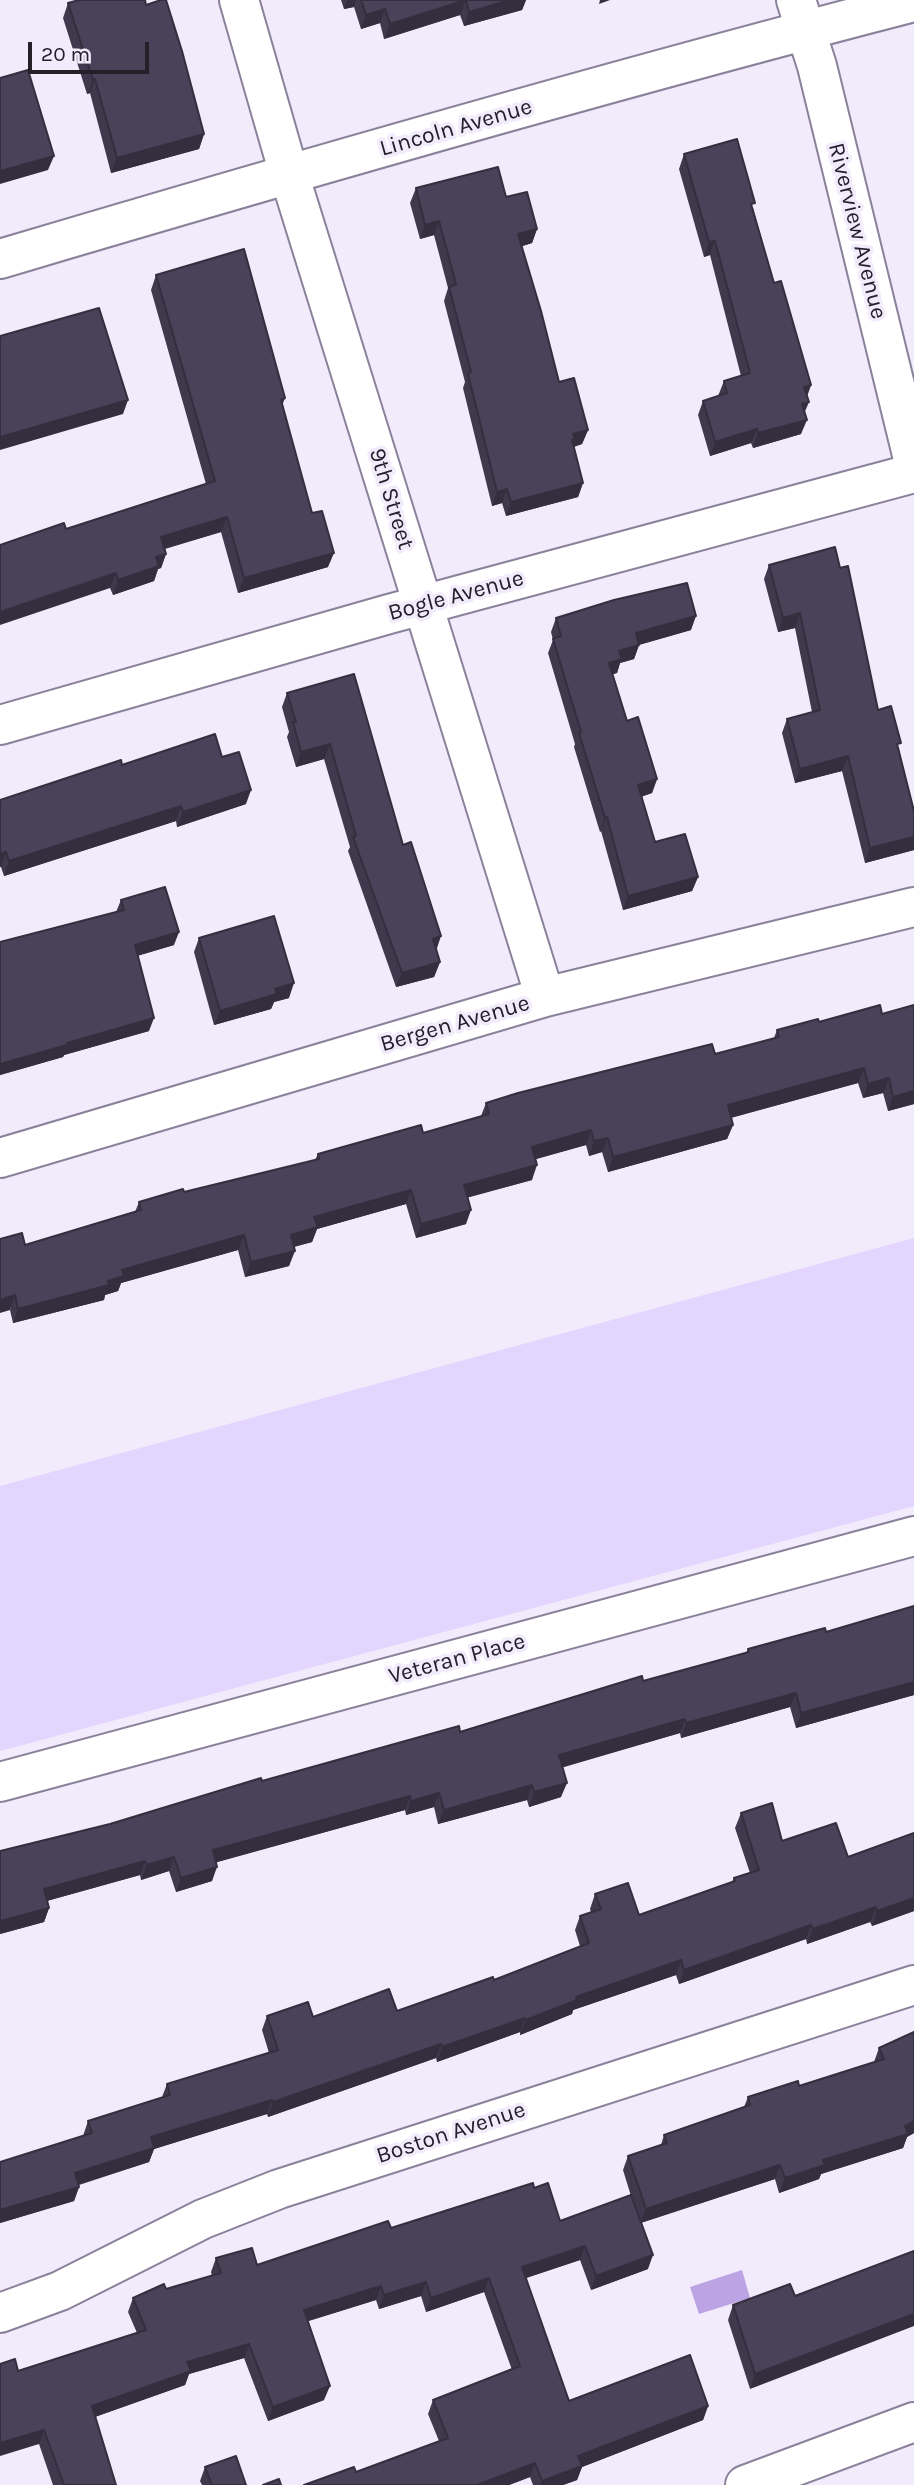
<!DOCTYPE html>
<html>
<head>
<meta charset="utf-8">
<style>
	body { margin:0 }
	#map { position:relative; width:914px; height:2485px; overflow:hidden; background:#f1ebfc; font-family:Karla,sans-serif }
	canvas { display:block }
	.scale { position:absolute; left:28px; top:42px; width:121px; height:32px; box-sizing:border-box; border:4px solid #24202a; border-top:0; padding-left:9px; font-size:21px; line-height:24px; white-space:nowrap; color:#24202a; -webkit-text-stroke:5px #f1ebfc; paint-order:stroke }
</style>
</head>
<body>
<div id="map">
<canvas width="914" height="2485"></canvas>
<div class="scale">20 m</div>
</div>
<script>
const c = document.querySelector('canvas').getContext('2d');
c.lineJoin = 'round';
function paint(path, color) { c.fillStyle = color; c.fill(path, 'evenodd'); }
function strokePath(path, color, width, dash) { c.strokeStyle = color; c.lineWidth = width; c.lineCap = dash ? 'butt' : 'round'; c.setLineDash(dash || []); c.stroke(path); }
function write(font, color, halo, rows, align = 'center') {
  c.font = font + ' Karla,sans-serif'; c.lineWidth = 7; c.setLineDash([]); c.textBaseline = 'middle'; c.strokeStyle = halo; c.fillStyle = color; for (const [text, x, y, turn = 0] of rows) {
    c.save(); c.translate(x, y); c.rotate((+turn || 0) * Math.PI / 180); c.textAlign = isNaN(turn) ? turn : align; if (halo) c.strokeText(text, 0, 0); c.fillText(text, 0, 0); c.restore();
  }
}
const green = new Path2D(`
	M914 1238V1506L0 1751V1486Z`);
const water = new Path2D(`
	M742 2270 750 2298 699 2314 690 2287Z`);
const minor = new Path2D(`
	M239 0 289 174 545 997
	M796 0 817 66 914 463
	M0 259C303 169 608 81 914 2
	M0 725 389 614 914 473
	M0 1158 545 997 914 907
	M0 1782 914 1536
	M0 2313 60 2291 203 2219 279 2189 914 1985
	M745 2485 914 2422`);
const wall = new Path2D(`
	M341 0H526L522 10 464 26 460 15 384 39 380 23 361 29 354 7 344 9Z
	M68 3 146 5 204 134 199 149 111 173 90 93 87 94 63 18Z
	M684 154 753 208 774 283 811 385 807 396 801 434 753 448 751 443 710 456 698 415 703 401 718 396 724 381 741 376 710 255 704 257 679 169Z
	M416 188 506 197 537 229 532 243 522 246 559 382 588 430 582 444 574 447 583 483 578 497 506 516 502 503 492 506 463 388 465 382 444 301 448 288 434 235 420 239 410 203Z
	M156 275 285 398 282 406 312 513 328 567 238 593 221 532 165 549 166 554 161 568 158 569 154 581 113 595 110 588 66 529 206 484 151 290Z
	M769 565 878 710 899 749 914 811V850L865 863 842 771 795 783 782 733 787 719 812 712 795 628 778 632 764 579Z
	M556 618 691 630 639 645 634 659 620 663 617 673 612 674 627 721 657 779 652 793 641 797 655 842 698 877 692 891 623 910 601 831 600 832 574 747 575 744 548 653 553 640 551 632Z
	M354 674 403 845 440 962 434 977 396 987 348 851 350 847 324 759 296 767 287 737 289 732 282 707 287 693Z
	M222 757 246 804 177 827 176 821 4 876 1 867 0 800 122 765Z
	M121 900 174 945 137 956 149 1031 64 1055 63 1057 0 1075V942L116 912Z
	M199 938 289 998 274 1002 271 1009 214 1025 194 952Z
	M914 1005V1104L888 1111 883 1093 863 1098 858 1083 731 1118 733 1125 727 1139 608 1172 602 1152 589 1156 586 1145 535 1159 532 1180 468 1197 466 1224 416 1238 406 1204 317 1229 312 1242 294 1247 289 1266 245 1277 238 1250 121 1283 118 1291 105 1295 104 1300 13 1323 10 1310 25 1245 135 1212 139 1202 184 1192 315 1160 318 1154 423 1133 481 1116 486 1103 715 1054 774 1038 777 1030 819 1022 882 1014Z
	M914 1606V1695L796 1728 790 1707 681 1738 680 1733 562 1767 561 1797 529 1807 527 1800 438 1824 434 1807 406 1815 405 1810 216 1862 212 1881 176 1892 169 1871 141 1880 140 1875 47 1901 49 1908 44 1922 0 1934 110 1824 262 1781 460 1732 746 1653 748 1649 826 1632Z
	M741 1813 782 1841 848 1857 914 1833V1911L872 1926 870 1922 807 1944 806 1939 679 1984 676 1975 573 2010 572 2014 520 2035V2032L437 2062 436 2058 268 2117 267 2114 154 2149 149 2162 79 2185V2187L74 2201 0 2223V2162L83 2136 88 2121 162 2097 167 2084 269 2053 262 2030 267 2016 313 2017 397 2011 494 1980 580 1946 575 1930 580 1916 591 1912 590 1909 595 1894 639 1915 732 1882 734 1878 750 1873 735 1828Z
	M914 2032V2133L907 2137 903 2148 821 2174 819 2179 779 2193 775 2179 641 2223 648 2269 591 2290 580 2260 526 2278 569 2401 708 2406 703 2420 582 2467 577 2480 563 2485H533L530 2477 509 2485H304L356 2472 439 2441 428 2414 433 2400 512 2370 484 2292 426 2312 421 2296 379 2309 376 2300 308 2321 324 2400 268 2421 244 2358 189 2374 185 2385 95 2417 116 2485H53L39 2444 18 2371 137 2333 128 2312 133 2298 212 2276 211 2272 216 2258 257 2265 534 2188 560 2221 631 2196 623 2170 628 2156 661 2145 664 2135 744 2107 748 2097 799 2086 874 2062 879 2048Z
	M795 2296 750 2389 728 2320 733 2305Z
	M205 2467 246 2485H202L200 2481Z`);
const shadedWall = new Path2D(`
	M347 0H356L354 7 344 9Z
	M466 0 460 15 384 39 390 24Z
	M510 0H526L522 10 464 26 469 12Z
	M600 0H610L599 4Z
	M385 9 380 23 361 29 366 15Z
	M95 79 90 93 87 94 93 80Z
	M204 134 199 149 111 173 117 158Z
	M54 156 48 170 0 184V171Z
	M439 221 434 235 420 239 425 225Z
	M537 229 532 243 513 249 518 234Z
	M715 241 710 255 704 257 709 242Z
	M811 385 806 399 804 387Z
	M128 400 123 414 0 450V437Z
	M809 402 803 416 802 404Z
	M807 420 801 434 753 448 758 433Z
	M757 429 751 443 710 456 715 442Z
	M588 430 582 444 572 447 573 434Z
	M583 483 578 497 506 516 511 502Z
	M507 489 502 503 492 506 497 492Z
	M227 517 221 532 156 551 161 537Z
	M334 553 328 567 238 593 244 578Z
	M166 554 161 568 158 569 154 581 113 595 118 580 156 557Z
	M116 573 110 588 0 625V612Z
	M800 613 795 628 778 632 783 618Z
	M696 616 691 630 631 647 636 633Z
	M639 645 634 659 620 663 617 673 604 677 609 663 619 651Z
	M330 744 324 759 296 767 301 752Z
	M848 756 842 771 795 783 800 769Z
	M657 779 652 793 633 799 638 785Z
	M251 790 246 804 177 827 183 812Z
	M181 806 176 821 4 876 9 861Z
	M607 817 601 831 600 832 605 818Z
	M914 837V850L865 863 870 848Z
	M6 852 1 867H0V854Z
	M698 877 692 891 623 910 628 896Z
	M179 932 174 945 130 958 135 945Z
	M441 936 436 951 433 939Z
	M440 962 434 977 396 987 402 973Z
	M294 983 289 998 274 1002 271 1009 214 1025 220 1011 275 989Z
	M154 1018 149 1031 64 1055 63 1057 0 1075V1064L67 1043Z
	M864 1068 858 1083 722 1120 728 1105Z
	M889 1078 883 1093 863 1098 868 1084Z
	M914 1091V1104L888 1111 893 1097Z
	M733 1125 727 1139 608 1172 613 1157Z
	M591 1130 586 1145 526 1162 532 1147Z
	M608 1138 602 1152 589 1156 594 1141Z
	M537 1165 532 1180 459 1200 464 1185Z
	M411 1190 406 1204 317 1229 312 1242 285 1249 291 1235 314 1217Z
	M471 1210 466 1224 416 1238 421 1224Z
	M244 1235 238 1250 121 1283 118 1291 105 1295 104 1300 13 1323 18 1309 108 1281 122 1270Z
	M295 1251 289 1266 245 1277 251 1262Z
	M15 1295 10 1310 0 1313V1300Z
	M914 1682V1695L796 1728 801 1713Z
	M796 1693 790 1707 681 1738 686 1723Z
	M685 1719 680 1733 554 1770 559 1755Z
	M567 1783 561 1797 529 1807 534 1792Z
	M532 1785 527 1800 438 1824 444 1810Z
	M439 1793 434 1807 406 1815 411 1801Z
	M410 1796 405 1810 207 1865 213 1850Z
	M174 1857 169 1871 141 1880 147 1865Z
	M145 1861 140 1875 39 1903 44 1889Z
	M217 1867 212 1881 176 1892 181 1878Z
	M914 1898V1911L872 1926 877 1911Z
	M876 1907 870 1922 807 1944 813 1929Z
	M49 1908 44 1922 0 1934V1921Z
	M811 1925 806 1939 679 1984 684 1970Z
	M681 1960 676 1975 573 2010 572 2014 520 2035 526 2020 576 1997Z
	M525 2018 520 2032 437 2062 442 2047Z
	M441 2044 436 2058 268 2117 273 2102Z
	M272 2100 267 2114 154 2149 149 2162 70 2187 75 2173 151 2137Z
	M914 2121V2133L907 2137 903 2148 821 2174 819 2179 779 2193 785 2178Z
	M780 2165 775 2179 640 2223 646 2209Z
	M79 2187 74 2201 0 2223V2210Z
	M585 2246 580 2260 517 2281 522 2267Z
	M653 2255 648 2269 591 2290 596 2276Z
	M489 2278 484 2292 426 2312 431 2298Z
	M426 2282 421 2296 379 2309 384 2295Z
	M381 2286 376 2300 299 2324 304 2310Z
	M914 2314V2326L750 2389 755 2374Z
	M249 2344 244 2358 189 2374 185 2385 86 2420 92 2406 187 2362Z
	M330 2386 324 2400 268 2421 273 2407Z
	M708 2406 703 2420 582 2467 577 2480 563 2485H540L542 2481 578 2456Z
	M44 2430 39 2444 0 2456V2443Z
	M535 2463 530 2477 509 2485H477Z`);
const building = new Path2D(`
	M79 0H145L146 5 161 0H166L182 51 204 134 117 158 95 79 93 80 68 3Z
	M361 0H510L469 12 466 0 390 24 385 9 366 15Z
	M28 70 54 156 0 171V78Z
	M737 139 755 203 751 204 774 283 781 281 811 385 804 387 809 402 802 404 807 420 758 433 757 429 715 442 703 401 727 393 724 381 750 373 715 241 709 242 684 154Z
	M498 167 506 197 527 192 537 229 518 234 541 311 559 382 574 378 588 430 573 434 575 439 572 440 583 483 511 502 507 489 497 492 468 374 471 372 449 287 456 284 439 221 425 225 416 188Z
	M244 249 285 398 281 400 312 513 322 511 334 553 244 578 227 517 161 537 166 554 156 557 159 566 118 580 116 573 0 612V545L64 523 66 529 215 481 156 275Z
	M99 308 128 400 0 437V336Z
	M835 547 840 568 848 566 878 710 891 706 901 743 897 744 914 811V837L870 848 848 756 800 769 787 719 820 710 800 613 783 618 769 565Z
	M687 583 696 616 636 633 639 645 619 651 622 659 609 663 627 721 638 717 657 779 638 785 655 842 685 834 698 877 628 896 607 817 605 818 579 733 581 732 553 639 561 636 556 618 614 600Z
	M354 674 403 845 411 842 441 936 433 939 440 962 402 973 353 837 356 836 330 744 301 752 293 722H296L287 693Z
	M215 734 222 757 239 752 251 790 183 812 181 806 9 861 6 852 0 854V800L121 760 122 765Z
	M165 887 179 932 135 945 154 1018 67 1043V1045L0 1064V942L124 910 121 900Z
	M274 916 294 983 275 989 277 994 220 1011 199 938Z
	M880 1005 882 1014 914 1005V1091L893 1097 889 1078 868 1084 864 1068 728 1105 733 1125 613 1157 608 1138 594 1141 591 1130 532 1147 537 1165 464 1185 471 1210 421 1224 411 1190 314 1217 318 1227 291 1235 295 1251 251 1262 244 1235 122 1270 124 1276 108 1281 109 1285 18 1309 15 1295 0 1300V1239L22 1233 25 1245 141 1210 139 1202 183 1189 184 1192 319 1159 318 1154 421 1125 423 1133 489 1114 486 1103 518 1093 712 1044 715 1054 779 1037 777 1030 818 1019 819 1022Z
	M914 1606V1682L801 1713 796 1693 686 1723 685 1719 559 1755 567 1783 534 1792 532 1785 444 1810 439 1793 411 1801 410 1796 213 1850 217 1867 181 1878 174 1857 147 1865 145 1861 44 1889 49 1908 0 1921V1851L110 1824 261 1778 262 1781 459 1726 460 1732 642 1676 643 1681 749 1652 748 1649 825 1628 826 1632Z
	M772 1803 782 1841 836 1823 848 1857 914 1833V1898L877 1911 876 1907 813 1929 811 1925 684 1970 681 1960 576 1997 577 2000 526 2020 525 2018 442 2047 441 2044 273 2102 272 2100 151 2137 154 2148 75 2173 79 2187 0 2210V2162L92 2133 88 2121 170 2095 167 2084 278 2050 267 2016 308 2002 313 2017 389 1989 397 2011 493 1977 494 1980 589 1943 580 1916 601 1909 595 1894 628 1883 639 1915 735 1881 734 1878 759 1870 741 1813Z
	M914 2032V2121L905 2126 908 2134 823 2160 825 2165 785 2178 780 2165 646 2209 628 2156 667 2143 664 2135 750 2105 748 2097 798 2081 799 2086 884 2059 879 2048Z
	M533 2183 534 2188 548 2183 560 2221 631 2195 653 2255 596 2276 585 2246 522 2267 569 2401 690 2355 708 2406 578 2456 582 2466 542 2481 535 2463 477 2485H304L354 2467 356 2472 448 2438 433 2400 520 2366 489 2278 431 2298 426 2282 384 2295 381 2286 304 2310 330 2386 273 2407 249 2344 187 2362 191 2371 92 2406 116 2485H64L44 2430 0 2443V2364L15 2359 18 2371 146 2330 133 2298 164 2284 166 2289 221 2273 216 2258 252 2248 257 2265 388 2221 391 2228Z
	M914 2251V2314L755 2374 733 2305 790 2284 795 2296Z
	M236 2456 246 2485H212L205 2467Z
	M279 2479 281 2485H263Z`);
const streetNames = [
	["Lincoln Avenue",456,128,-16],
	["Riverview Avenue",857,231,76],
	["9th Street",391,499,73],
	["Bogle Avenue",456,596,-15],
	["Bergen Avenue",455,1024,-16],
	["Veteran Place",457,1659,-15],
	["Boston Avenue",451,2133,-18]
];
paint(green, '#e3d5fd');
paint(water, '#bba3e4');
strokePath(minor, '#8a819a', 42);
strokePath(minor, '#fff', 38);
paint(wall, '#40394d');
paint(shadedWall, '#342e3e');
paint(building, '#4a4259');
strokePath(building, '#342e3e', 2);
write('23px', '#24202a', '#f1ebfc', streetNames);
</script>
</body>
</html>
